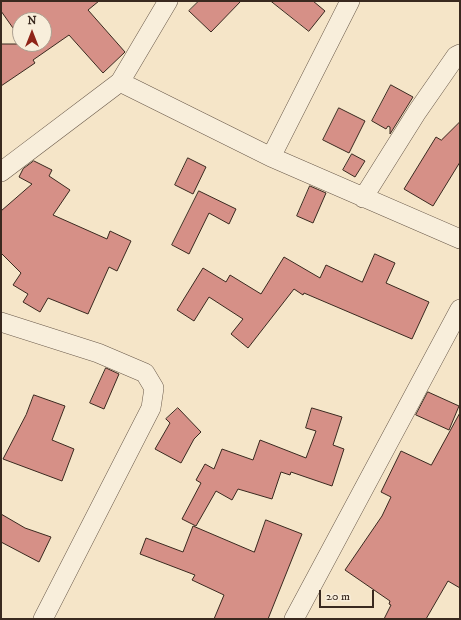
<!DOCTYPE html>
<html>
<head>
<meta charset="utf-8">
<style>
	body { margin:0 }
	#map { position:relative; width:461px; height:620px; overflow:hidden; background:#f5e5c8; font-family:"IM FELL DW Pica",serif }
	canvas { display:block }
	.frame { position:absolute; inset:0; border:2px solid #39291f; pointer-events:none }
	.north { position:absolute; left:12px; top:12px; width:40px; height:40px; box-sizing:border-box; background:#f8eedb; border:1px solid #ac9f90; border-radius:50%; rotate:0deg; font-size:11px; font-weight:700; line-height:16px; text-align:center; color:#39291f }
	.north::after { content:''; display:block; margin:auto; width:14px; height:18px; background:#8f2418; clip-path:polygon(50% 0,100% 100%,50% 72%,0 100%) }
	.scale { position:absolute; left:319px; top:590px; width:55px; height:18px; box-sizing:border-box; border:2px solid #39291f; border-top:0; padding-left:5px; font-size:12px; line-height:14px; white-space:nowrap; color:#39291f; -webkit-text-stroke:3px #f8eedb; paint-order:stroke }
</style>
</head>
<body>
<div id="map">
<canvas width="461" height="620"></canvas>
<div class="frame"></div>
<div class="north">N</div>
<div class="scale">20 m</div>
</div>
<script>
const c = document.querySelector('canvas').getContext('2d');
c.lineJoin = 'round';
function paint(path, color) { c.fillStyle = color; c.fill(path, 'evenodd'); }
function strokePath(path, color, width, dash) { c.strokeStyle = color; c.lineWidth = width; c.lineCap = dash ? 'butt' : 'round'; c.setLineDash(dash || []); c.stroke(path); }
const building = new Path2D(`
	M1 1H99L88 10 125 52 103 73 69 35 33 60 35 63 1 86V44H44V20H20V38L1 11Z
	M199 1H241L211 32 189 11Z
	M271 1H313L325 11 309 31Z
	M391 85 413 97 390 134V127L388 126 386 129 372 121Z
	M339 108 365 121 349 153 323 140Z
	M460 122V162L433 206 404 189 436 137 441 140Z
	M352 154 365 161 355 177 343 170Z
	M188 158 206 167 193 194 175 185Z
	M34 161 52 170 49 176 70 190 53 215 107 239 110 231 131 241 117 271 109 267 88 314 48 298 40 312 23 302 28 294 13 285 21 273 1 253V211L32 184 19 177 23 169Z
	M310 186 326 193 313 223 297 216Z
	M199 191 236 209 229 224 209 213 189 254 172 245Z
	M375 254 395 263 386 283 429 302 412 339 304 293 303 295 294 289 248 348 231 334 243 319 209 297 194 321 177 310 203 268 226 282 230 275 261 294 284 257 320 278 326 265 362 282Z
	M106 368 119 374 104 409 90 403Z
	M428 392 459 406 449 430 416 415Z
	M34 395 65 406 52 440 74 449 62 481 3 459 26 415Z
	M178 408 201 432 194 439 181 463 155 449 170 423 166 419Z
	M312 408 342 417 333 445 344 449 332 486 291 472 290 475 281 472 272 499 238 489 232 500 216 491 196 526 182 519 201 483 196 480 205 464 214 469 222 449 253 460 260 440 306 458 316 431 306 428Z
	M460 413V588L448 581 426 619H384L391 605 389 604 390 601 345 570 382 516 391 497 381 492 401 451 431 465Z
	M1 514 25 528 51 537 39 562 1 542Z
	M266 520 302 534 268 619H214L224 595 192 580 195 575 140 554 146 538 183 552 193 526 254 552Z`);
const minor = new Path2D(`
	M168 1 120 82 271 157 460 239
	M271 157 350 1
	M1 172 120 82
	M363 198 417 112 456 56 460 54
	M1 322 98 353 145 373 154 388 151 408 43 619
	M294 619 460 309`);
paint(building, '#d69087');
strokePath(building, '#39291f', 1);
strokePath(minor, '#685849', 20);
strokePath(minor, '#f8eedb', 19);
</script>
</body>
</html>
